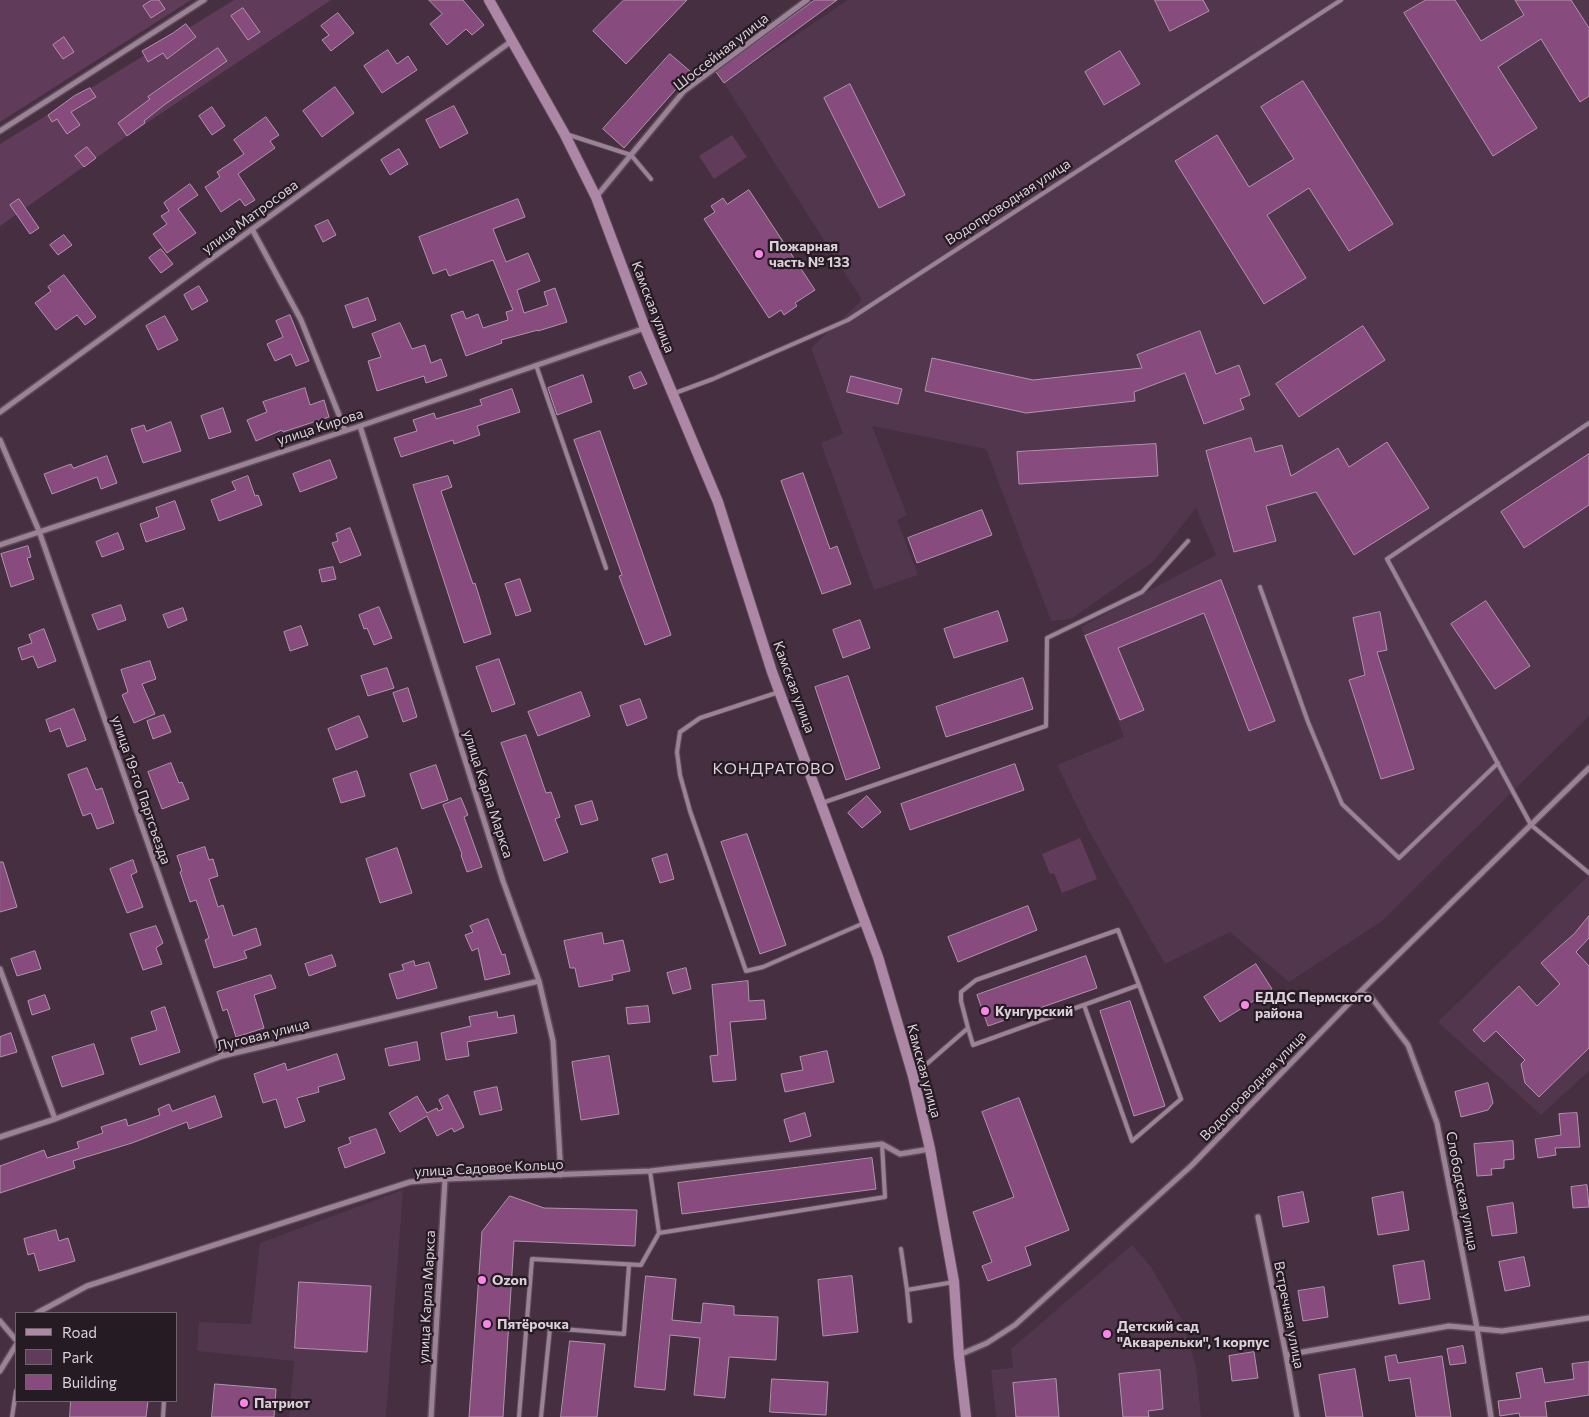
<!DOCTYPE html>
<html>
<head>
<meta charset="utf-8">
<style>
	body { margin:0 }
	#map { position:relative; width:1589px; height:1417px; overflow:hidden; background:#452f41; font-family:Commissioner,sans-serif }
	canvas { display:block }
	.legend { position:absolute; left:15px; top:1312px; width:162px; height:90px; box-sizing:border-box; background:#251b23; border:1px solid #6f636c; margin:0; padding:6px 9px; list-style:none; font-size:15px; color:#ddcfda }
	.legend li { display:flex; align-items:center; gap:10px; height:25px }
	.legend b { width:25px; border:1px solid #6f636c }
</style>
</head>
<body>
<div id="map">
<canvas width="1589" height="1417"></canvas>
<ul class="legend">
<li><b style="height:6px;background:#ad88a6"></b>Road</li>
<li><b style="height:14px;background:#603c5a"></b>Park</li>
<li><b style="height:14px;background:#874b7d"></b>Building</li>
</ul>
</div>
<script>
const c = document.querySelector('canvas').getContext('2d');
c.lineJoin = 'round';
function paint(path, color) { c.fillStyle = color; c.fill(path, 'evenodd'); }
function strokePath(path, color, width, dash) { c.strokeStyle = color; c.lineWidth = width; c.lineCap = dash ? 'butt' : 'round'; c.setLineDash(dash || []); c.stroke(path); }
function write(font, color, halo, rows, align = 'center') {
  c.font = font + ' Commissioner,sans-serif'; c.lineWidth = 4.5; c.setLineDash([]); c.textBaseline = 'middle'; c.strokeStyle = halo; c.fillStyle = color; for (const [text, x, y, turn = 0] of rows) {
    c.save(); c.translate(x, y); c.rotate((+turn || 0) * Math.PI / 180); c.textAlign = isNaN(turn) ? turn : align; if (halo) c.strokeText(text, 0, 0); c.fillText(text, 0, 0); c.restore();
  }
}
const built = new Path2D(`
	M848 0H1589V716L1382 921 1289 982 1230 932 1165 964 1090 833 1057 765 1124 737 1081 627 1216 555 1196 508 1154 561 1071 619 1051 621 986 449 872 426 907 515 897 520 918 575 874 590 821 443 843 434 811 348 862 300 724 83Z
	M1589 875V1071L1541 1115 1438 1022Z
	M403 1190 386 1417H289L294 1361 197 1351 199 1322 251 1324 260 1243Z
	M1132 1245 1151 1267 1182 1320 1196 1366 1201 1417H996L991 1370 1013 1368 1011 1349Z`);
const green = new Path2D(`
	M0 0H191L0 122Z
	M234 0H331L127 136 0 226V144Z
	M732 135 747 157 714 179 699 156Z
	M1080 838 1097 879 1062 893 1054 873 1050 874 1042 854Z`);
const building = new Path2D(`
	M152 0H159L165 9 151 18 143 6Z
	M429 0H463L484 25 472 35 466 29 447 45 430 24 442 14Z
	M624 0H687L626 64 593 31Z
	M815 0H837L724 83 716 72Z
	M1155 0H1203L1209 11 1170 31Z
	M1426 0H1455L1481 41 1524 15 1515 0H1571L1589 28V96L1580 102 1541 39 1498 67 1537 128 1493 156 1404 13Z
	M243 8 260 32 248 40 231 16Z
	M338 13 354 33 331 51 322 40 329 35 321 26Z
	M186 24 196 37 167 59 163 53 148 62 142 51 173 33Z
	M64 37 74 52 63 59 53 45Z
	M218 48 227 61 164 105 144 121 145 123 127 136 118 123 150 99 148 97Z
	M388 50 397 64 408 56 417 70 382 93 364 66Z
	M1120 51 1140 84 1104 105 1085 72Z
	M670 54 691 72 624 148 603 129Z
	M1303 81 1393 224 1349 251 1309 188 1267 215 1306 278 1264 304 1175 161 1217 135 1249 187 1294 159 1261 107Z
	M850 84 905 195 879 208 824 98Z
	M335 87 354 113 322 137 303 111Z
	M90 88 96 97 71 112 80 125 67 134 57 119 52 122 48 115 74 96Z
	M454 106 468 133 440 148 426 120Z
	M212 107 225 126 212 135 199 116Z
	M266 117 279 135 270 141 275 148 238 174 255 200 245 206 240 199 221 212 205 187 220 177 217 172 244 154 234 140Z
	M87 147 96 158 84 167 75 156Z
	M399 149 408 164 390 175 381 160Z
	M190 184 198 195 178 209 196 233 167 253 153 234 167 224 161 216 169 211 164 203Z
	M749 190 815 290 795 303 797 306 784 315 781 310 769 318 704 219 715 212 711 206 723 198 727 204Z
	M19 199 39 228 30 234 10 205Z
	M518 199 525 217 493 229 506 262 528 253 540 281 517 290 524 313 548 305 544 292 555 288 567 322 538 331V330L501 340 502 343 466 356 451 315 463 311 466 319 478 314 483 328 508 320 506 312 513 310 493 260 449 276 446 269 433 274 419 237Z
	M328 220 336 235 323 242 315 226Z
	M64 235 72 245 58 255 50 245Z
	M161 249 173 264 161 273 149 258Z
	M64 275 96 317 85 325 77 315 56 330 35 303 51 291 48 287Z
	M199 286 208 301 192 310 184 295Z
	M368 298 376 320 353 328 345 306Z
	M290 315 309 361 296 366 291 354 275 361 267 344 283 337 276 321Z
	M165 316 178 340 158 350 146 326Z
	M400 323 412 349 425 345 431 363 441 359 447 376 426 383 424 376 377 391 368 361 381 357 372 334Z
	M1363 326 1385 360 1299 417 1276 384Z
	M1200 331 1216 374 1239 365 1250 395 1240 399 1244 409 1204 424 1185 373 1134 392 1135 401 1026 413 925 391 932 358 1033 380 1142 368 1137 355Z
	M641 372 647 384 634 389 629 377Z
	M583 375 592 402 557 415 548 388Z
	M851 376 902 389 898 404 847 392Z
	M305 388 310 405 324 400 329 417 283 432 282 430 256 441 247 420 267 412 263 402Z
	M512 389 520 412 477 426 480 435 454 444 453 440 401 457 394 438 417 431 413 420 434 413 436 419 482 405 480 400Z
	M223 408 231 432 209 439 201 416Z
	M171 422 181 451 143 463 131 429 144 425 146 431Z
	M600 431 671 635 645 645 619 576 622 575 574 440Z
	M1251 438 1255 452 1282 445 1291 476 1338 448 1349 467 1387 442 1429 508 1354 555 1316 492 1266 506 1276 541 1234 552 1206 451Z
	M1156 444 1158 476 1019 484 1017 452Z
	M1589 454V505L1524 548 1501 512Z
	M107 456 117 483 101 489 97 477 52 494 44 474 71 464 73 468Z
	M330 460 337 478 300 492 293 474Z
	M803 473 830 549 837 546 851 584 822 594 781 481Z
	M248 476 255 496 258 495 262 505 219 521 211 500 236 490 232 482Z
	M448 476 452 487 441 491 473 584 475 583 491 634 464 643 413 485Z
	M175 501 185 529 146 542 140 524 159 517 156 508Z
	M982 510 992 535 917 563 908 538Z
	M350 528 361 555 340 563 332 543 338 541 336 534Z
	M118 533 124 549 102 557 96 542Z
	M28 546 31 557 27 558 34 579 11 587 1 554Z
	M333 567 336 579 322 582 319 570Z
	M520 579 531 611 516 616 505 584Z
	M1221 580 1275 721 1249 731 1204 613 1118 648 1144 710 1120 720 1085 636Z
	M1486 601 1530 666 1495 689 1451 624Z
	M121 605 126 620 98 630 92 615Z
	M379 607 392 638 374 645 367 628 364 629 359 615Z
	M183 608 187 620 168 628 163 615Z
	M998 611 1008 641 954 658 944 629Z
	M1380 612 1387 650 1377 652 1414 769 1381 779 1349 680 1365 675 1353 618Z
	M860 620 870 648 843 658 833 630Z
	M301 626 308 645 290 651 284 632Z
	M44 629 56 661 38 668 33 656 22 660 18 648 32 643 29 635Z
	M499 659 515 704 492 712 476 667Z
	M150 661 156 679 142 684 155 714 134 723 122 695 128 692 121 670Z
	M387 668 394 688 368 696 361 676Z
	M848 676 880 768 846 780 815 687Z
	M1023 678 1033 709 946 737 936 707Z
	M408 688 417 717 403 722 393 693Z
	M581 692 590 716 538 736 528 712Z
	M640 699 647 718 627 726 620 706Z
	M74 709 86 740 67 747 60 728 50 732 46 720Z
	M164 715 171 732 153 739 147 721Z
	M359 716 368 737 336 750 328 729Z
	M526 735 546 793 551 792 560 817 555 819 568 852 544 861 501 743Z
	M171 763 179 783 182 782 189 799 162 809 148 772Z
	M1015 764 1024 790 910 830 901 804Z
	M436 765 448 800 422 809 410 774Z
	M87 768 96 790 102 788 114 823 97 829 91 813 83 816 68 775Z
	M357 771 365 796 341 803 333 779Z
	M867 796 881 812 862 828 848 813Z
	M461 798 468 815 464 817 482 867 467 872 461 855 462 854 443 805Z
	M592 801 598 820 581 825 575 806Z
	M747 834 786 945 760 954 721 842Z
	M205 847 209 860 213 859 218 876 209 879 218 907 223 905 233 936 256 928 261 945 244 951 247 958 214 968 205 940 209 938 196 900 190 902 180 872 182 871 177 856Z
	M397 848 412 893 380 903 366 859Z
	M667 854 674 879 660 883 652 859Z
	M133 860 137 872 131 875 143 907 127 913 110 869Z
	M0 862H3L17 907 0 912Z
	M1028 906 1037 930 958 962 948 937Z
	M1589 916V938L1576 952 1589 966V1048L1539 1097 1525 1083 1521 1064 1525 1060 1496 1031 1484 1042 1473 1030 1519 986 1537 1006 1560 984 1541 963 1574 934Z
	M488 919 502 955 505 954 510 974 485 980 478 948 472 951 465 935 473 932 470 926Z
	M156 926 163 943 156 948 162 964 143 970 130 934Z
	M602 933 604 944 623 940 630 971 612 975 613 980 579 987 575 968H570L564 941Z
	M35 951 41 969 17 976 11 959Z
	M332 955 336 966 309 976 305 964Z
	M1086 956 1097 988 988 1026 977 995Z
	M414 961 415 966 429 962 437 988 397 999 389 974 404 970 402 965Z
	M1256 964 1272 989 1220 1022 1204 997Z
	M686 968 691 989 673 994 667 973Z
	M271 975 276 988 254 995 264 1028 236 1037 227 1009 223 1011 217 992Z
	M748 981 749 1001 764 1000 766 1019 730 1022 736 1080 713 1082 710 1056 718 1055 712 985Z
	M45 995 50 1009 32 1015 28 1001Z
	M1130 1001 1165 1106 1134 1116 1100 1011Z
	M648 1006 650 1022 628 1024 626 1008Z
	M165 1007 180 1052 140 1065 131 1038 157 1030 151 1012Z
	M497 1012 498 1018 514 1015 517 1033 467 1042 469 1056 446 1060 441 1033 471 1026 469 1017Z
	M11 1033 17 1052 0 1057V1037Z
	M417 1042 420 1060 389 1066 385 1049Z
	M94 1044 104 1074 62 1087 52 1057Z
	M827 1051 834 1082 785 1092 781 1074 803 1070 800 1057Z
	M337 1054 345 1079 318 1087 319 1092 297 1098 305 1121 285 1128 276 1099 263 1103 254 1074 285 1063 287 1070Z
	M609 1056 619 1114 581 1120 572 1062Z
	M1488 1083 1493 1103 1488 1110 1461 1117 1455 1092Z
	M497 1087 502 1110 480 1115 474 1092Z
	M448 1095 464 1127 454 1132 452 1128 437 1136 427 1116 400 1132 389 1113 417 1096 427 1113 437 1108 438 1111 443 1109 439 1100Z
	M215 1096 222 1117 189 1129 187 1122 132 1143 73 1161 75 1168 0 1193V1166L44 1150 47 1158 79 1148 77 1142 103 1133 101 1127 126 1119 128 1126 160 1115 158 1109 169 1104 172 1111Z
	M1019 1098 1069 1230 1025 1247 1031 1265 988 1281 982 1266 992 1262 973 1212 1014 1197 982 1112Z
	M805 1113 811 1136 790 1142 784 1120Z
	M1577 1113 1580 1147 1555 1148 1556 1155 1538 1158 1535 1139 1561 1135 1559 1114Z
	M376 1129 385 1153 345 1168 338 1148 351 1143 349 1138Z
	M1513 1141 1514 1159 1504 1160V1168L1491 1169 1492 1175 1477 1176 1474 1144Z
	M872 1158 876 1189 682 1214 678 1183Z
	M1587 1185 1589 1207 1573 1208 1571 1187Z
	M1303 1192 1309 1222 1283 1227 1278 1197Z
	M1403 1192 1409 1230 1378 1235 1372 1198Z
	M510 1196 544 1208 637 1210 635 1246 514 1241 503 1417H469L482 1232Z
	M1513 1203 1517 1233 1492 1236 1487 1207Z
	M56 1230 59 1241 68 1238 75 1261 39 1271 34 1253 28 1255 24 1239Z
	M1524 1257 1530 1286 1505 1291 1499 1262Z
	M1424 1261 1430 1299 1399 1304 1393 1266Z
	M646 1276 676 1279 672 1320 701 1323 703 1303 734 1306V1315L778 1317 776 1360 729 1357 725 1398 694 1395 700 1338 670 1335 665 1390 635 1387Z
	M852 1276 858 1332 823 1336 818 1280Z
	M299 1282 371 1286 367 1352 295 1348Z
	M1324 1287 1328 1317 1303 1321 1298 1291Z
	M570 1341 605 1344 597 1417H561Z
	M1463 1346 1466 1363 1450 1365 1447 1349Z
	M1254 1352 1258 1378 1232 1381 1229 1356Z
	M1396 1355 1398 1363 1442 1356 1451 1417H1416L1410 1378 1389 1381 1385 1357Z
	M1589 1362V1395L1545 1402 1547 1417H1520L1519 1413 1500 1416 1498 1401 1521 1398 1516 1373 1542 1368 1545 1383 1574 1379 1572 1364Z
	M1355 1369 1363 1417H1326L1319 1375Z
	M1160 1370 1163 1409 1148 1411 1149 1417H1123L1119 1374Z
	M772 1379 828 1382 826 1415 770 1412Z
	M1056 1379 1059 1417H1016L1013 1383Z
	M215 1384 276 1389 274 1417H212Z
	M71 1401H148L146 1417H70Z`);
const lane = new Path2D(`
	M566 134 631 155 651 179
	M536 365 606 568
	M675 393 713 379 848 320 1341 0
	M1589 423 1387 559 1531 825 1589 873
	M1260 587 1308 722 1342 804 1399 858 1498 763
	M779 692 700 718 680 732 677 752 680 775 690 811 746 971 763 967 864 923
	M822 803 1046 726 1047 638 1142 592 1188 541
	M968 1028 961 1001V992L976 980 1118 930 1139 985
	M914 1075 968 1028 973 1045 1139 985 1181 1099 1132 1141 1084 1005
	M650 1171 659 1233 885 1197 882 1144
	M901 1249 907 1290
	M910 1321 907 1290 954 1282
	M12 1417 16 1391
	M163 1417 164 1401
	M519 1417 532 1259 641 1265 659 1233
	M541 1417 550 1328 624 1334 629 1265`);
const street = new Path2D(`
	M0 131 204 0
	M596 197 684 91 807 0
	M252 229 301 320 345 430
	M0 412 513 40
	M360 426 503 881 539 981 553 1041 561 1175
	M0 440 39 531 222 1056
	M0 545 360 426 645 328
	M0 969 55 1119
	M1360 992 1371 997 1408 1045 1437 1123 1477 1328 1491 1417
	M0 1137 55 1119 222 1056 539 981
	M1258 1217 1286 1355 1297 1417
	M37 1313 87 1286 410 1182 445 1179 650 1171 882 1144 900 1154 930 1149
	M0 1321 16 1340
	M959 1355 987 1343 1015 1325 1191 1166 1360 992 1589 768
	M1286 1355 1449 1326 1502 1331 1589 1318
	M0 1371 16 1345
	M431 1417 445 1179`);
const secondary = new Path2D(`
	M489 0 564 133 596 197 645 328 718 502 772 672 878 957 913 1076 930 1149 954 1282 959 1356 966 1417`);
const markers = [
	[759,254,5,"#fa87e8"],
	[1245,1005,5,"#fa87e8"],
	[985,1011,5,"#fa87e8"],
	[482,1280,5,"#fa87e8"],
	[487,1324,5,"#fa87e8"],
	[1107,1334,5,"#fa87e8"],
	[244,1403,5,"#fa87e8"]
];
const streetNames = [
	["Шоссейная улица",721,52,-38],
	["Водопроводная улица",1008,202,-33],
	["улица Матросова",250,217,-36],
	["Камская улица",653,307,69],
	["улица Кирова",320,427,-18],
	["Камская улица",794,687,70],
	["улица 19-го Партсъезда",141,790,71],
	["улица Карла Маркса",488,794,72],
	["Луговая улица",263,1035,-14],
	["Камская улица",924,1071,75],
	["Водопроводная улица",1253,1086,-46],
	["улица Садовое Кольцо",489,1168,-3],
	["Слободская улица",1462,1191,79],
	["улица Карла Маркса",427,1297,-87],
	["Встречная улица",1289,1315,79]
];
const poiNames = [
	["Пожарная",769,246],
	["часть № 133",769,262],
	["ЕДДС Пермского",1255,997],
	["района",1255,1013],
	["Кунгурский",995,1011],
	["Ozon",492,1280],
	["Пятёрочка",497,1324],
	["Детский сад",1117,1326],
	["\"Акварельки\", 1 корпус",1117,1342],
	["Патриот",254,1403]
];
const quarterNames = [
	["КОНДРАТОВО",774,769]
];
paint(built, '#52364d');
paint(green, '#603c5a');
paint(building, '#874b7d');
strokePath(building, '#b095aa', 1);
strokePath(lane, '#5d4b59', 6);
strokePath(street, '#5d4b59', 8);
strokePath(secondary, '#5d4b59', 12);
strokePath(lane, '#9c8297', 4);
strokePath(street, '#9c8297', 5);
strokePath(secondary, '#ad88a6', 10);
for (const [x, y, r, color] of markers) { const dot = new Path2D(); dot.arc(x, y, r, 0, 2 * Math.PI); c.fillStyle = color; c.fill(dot); strokePath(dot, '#251b23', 2); }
write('14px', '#ddcfda', '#251b23', streetNames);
write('bold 14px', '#ddcfda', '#251b23', poiNames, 'left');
c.letterSpacing = '1px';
write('16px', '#ddcfda', '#251b23', quarterNames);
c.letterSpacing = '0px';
</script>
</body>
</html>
